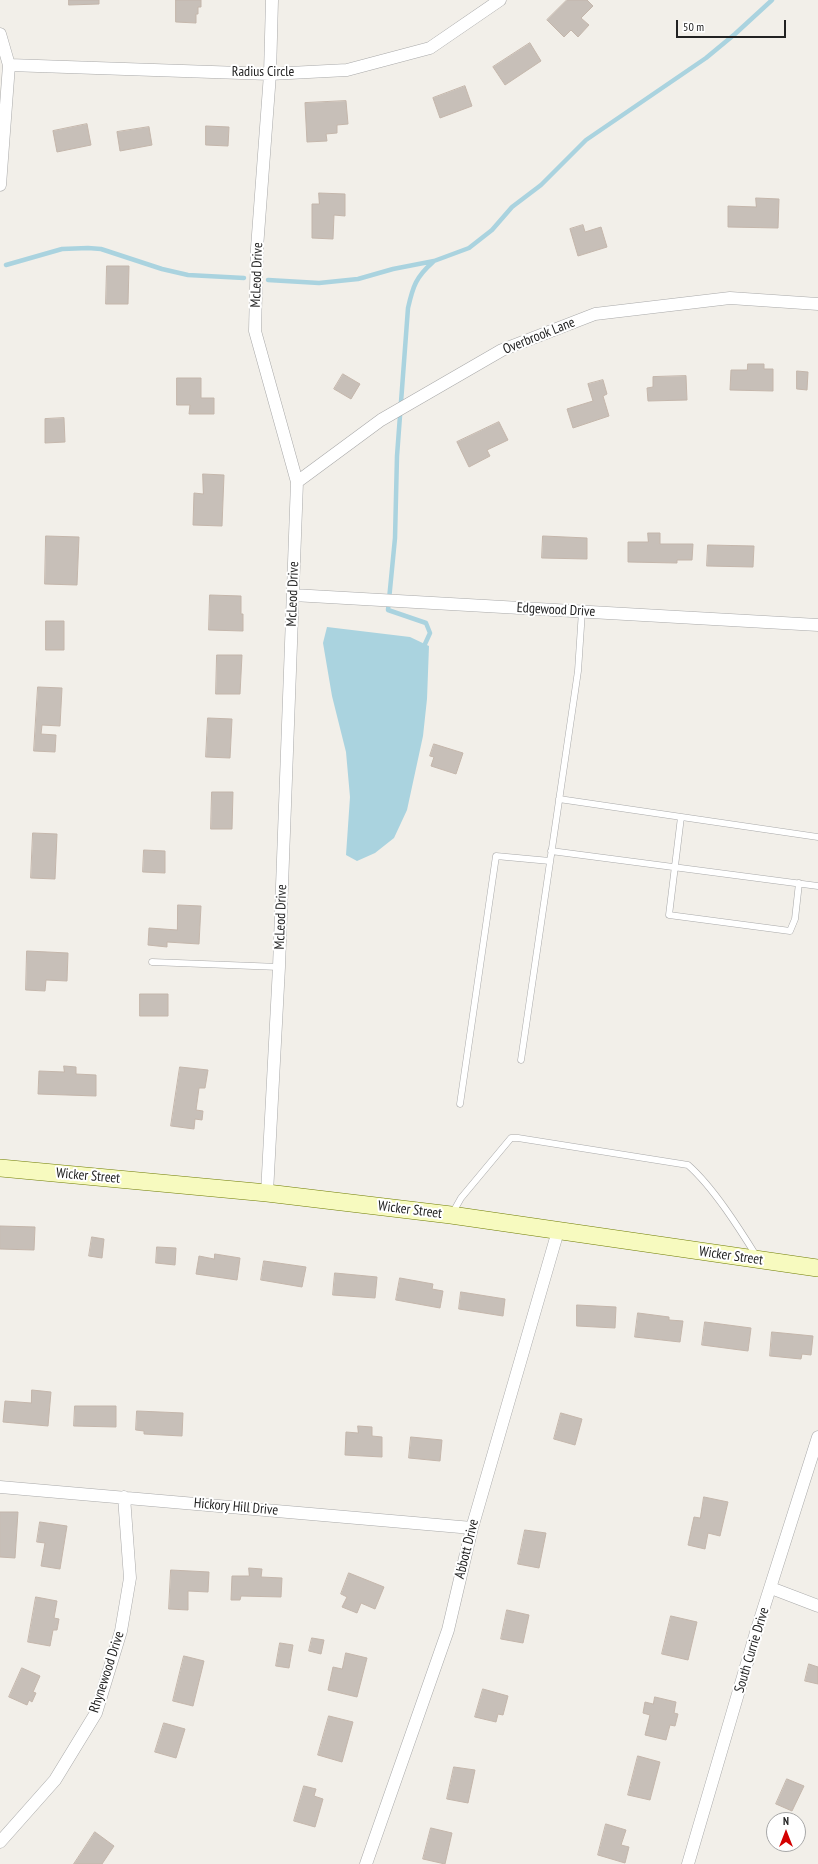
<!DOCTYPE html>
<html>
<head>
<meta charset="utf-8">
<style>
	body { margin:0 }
	#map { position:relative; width:818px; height:1864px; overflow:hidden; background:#f2efe9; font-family:"PT Sans Narrow",sans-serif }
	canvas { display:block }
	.north { position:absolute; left:766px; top:1812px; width:40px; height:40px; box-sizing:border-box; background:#fff; border:1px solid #a7a7a7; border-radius:50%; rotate:0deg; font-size:11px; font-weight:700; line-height:16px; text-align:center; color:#222 }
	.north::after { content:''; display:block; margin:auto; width:14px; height:18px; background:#d40000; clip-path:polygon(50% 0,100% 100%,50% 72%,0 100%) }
	.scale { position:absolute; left:676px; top:20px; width:110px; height:18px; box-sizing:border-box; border:2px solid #222; border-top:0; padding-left:5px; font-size:12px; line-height:14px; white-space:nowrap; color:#222; -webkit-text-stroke:3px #fff; paint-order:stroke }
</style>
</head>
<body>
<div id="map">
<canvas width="818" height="1864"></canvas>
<div class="north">N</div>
<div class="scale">50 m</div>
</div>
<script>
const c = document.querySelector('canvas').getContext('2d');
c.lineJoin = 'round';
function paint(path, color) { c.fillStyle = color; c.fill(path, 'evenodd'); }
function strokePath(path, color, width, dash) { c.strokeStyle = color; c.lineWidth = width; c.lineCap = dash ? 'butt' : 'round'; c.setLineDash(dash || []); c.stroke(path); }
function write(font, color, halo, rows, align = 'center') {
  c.font = font + ' "PT Sans Narrow",sans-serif'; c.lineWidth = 4; c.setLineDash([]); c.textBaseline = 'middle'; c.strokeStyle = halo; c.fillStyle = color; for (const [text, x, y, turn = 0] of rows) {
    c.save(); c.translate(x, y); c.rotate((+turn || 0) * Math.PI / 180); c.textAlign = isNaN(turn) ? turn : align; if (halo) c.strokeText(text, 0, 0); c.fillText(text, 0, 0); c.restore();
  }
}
const water = new Path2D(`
	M327 627 410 637 429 646 427 699 423 736 407 810 394 838 375 853 357 861 346 855 350 797 346 752 332 696 323 643Z`);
const stream = new Path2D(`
	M6 265 62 249 88 248 101 249 162 269 188 275 244 278
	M268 280 319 283 358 279 393 269 434 261 469 248 492 230 512 207 541 185 586 140 706 58 735 34 772 0
	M425 644 430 633 426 623 388 610 395 538 397 456 408 308C413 286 416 277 433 262`);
const building = new Path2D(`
	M69 0H99V4L69 5Z
	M176 0H201V7H198V14H196V23L176 22Z
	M567 0H587L593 6 581 18 589 25 578 37 571 30 564 37 547 20Z
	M530 43 541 61 505 85 493 67Z
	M465 86 472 106 440 118 433 98Z
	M346 101 348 124 337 125V133L326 134 327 141 307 142 305 103Z
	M87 124 91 145 57 152 53 131Z
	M206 126 229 127 228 146 206 145Z
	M149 127 152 145 120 151 117 132Z
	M319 193 345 194V216L334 215 333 239 312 238V204H319Z
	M756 198 779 199 778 228 728 227V206L756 207Z
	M583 225 585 232 601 227 607 247 578 256 570 229Z
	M107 266H129L128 304H106Z
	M748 364H764V369H773V391L730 390 731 370H747Z
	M797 371 808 372 807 390 797 389Z
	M343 374 360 384 351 399 334 389Z
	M686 376 687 400 648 401 647 388 653 387V377Z
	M177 378H201V398H214V414H189L190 405H177Z
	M603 380 607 394 603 396 609 416 573 428 567 409 593 401 588 384Z
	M64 418 65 442 45 443V419Z
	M499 422 508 440 487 450 490 456 469 467 457 442Z
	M203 474 224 475 222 526 193 525 194 493 203 494Z
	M648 533H660V544H693L692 560H677V563L628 562V542H648Z
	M46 536 79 537 77 585 45 584Z
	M543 536 587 538V559L542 558Z
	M708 545 754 546 753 567 707 566Z
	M210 595 241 596V614H243V631L209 630Z
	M46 621H64V650H46Z
	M217 655H242L240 694H216Z
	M38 687 62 688 60 726 42 725 41 734 56 735 55 752 34 751Z
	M208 718 232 719 230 758 206 757Z
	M434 744 463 753 456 774 431 766 434 757 430 756Z
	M212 792H233L232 829H211Z
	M33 833 57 834 55 879 31 878Z
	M144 850 165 851V873L143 872Z
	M178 905 201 906 199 944 167 942V947L148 945 149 928 177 930Z
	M27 951 68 953 67 981 46 980 45 991 26 990Z
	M140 994H168V1016H140Z
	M64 1066 76 1067V1074L96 1075V1096L38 1094 39 1071 64 1072Z
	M180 1067 208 1070 205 1088H199L196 1110 203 1111 202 1120 195 1119 194 1129 171 1126Z
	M0 1226 35 1227 34 1250 0 1249Z
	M92 1237 104 1239 102 1258 89 1256Z
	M157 1247 176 1248 175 1265 156 1263Z
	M215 1254 240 1258 237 1280 196 1274 199 1256 214 1259Z
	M264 1261 306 1267 302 1287 261 1280Z
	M335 1273 377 1277 375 1298 333 1295Z
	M400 1278 433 1284 432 1289 443 1291 440 1308 396 1300Z
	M461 1292 505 1299 503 1316 459 1309Z
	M577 1305 616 1307 615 1328 577 1326Z
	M638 1313 669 1317V1320L683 1321 680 1342 635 1337Z
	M705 1322 751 1328 748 1351 702 1345Z
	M772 1332 813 1336 811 1355 802 1354 801 1359 770 1356Z
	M32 1390 51 1392 48 1426 3 1422 5 1401 31 1403Z
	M75 1406H116V1427L74 1426Z
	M137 1411 183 1413 182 1436 144 1434V1431L136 1430Z
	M561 1413 582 1419 575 1445 554 1439Z
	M358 1426 372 1427V1436L382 1437V1457L345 1455 346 1432 358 1433Z
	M411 1437 442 1440 440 1461 409 1458Z
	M704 1497 728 1502 720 1536 708 1533 705 1549 688 1545 694 1517 700 1518Z
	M0 1512H18L15 1558 0 1557Z
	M40 1522 67 1526 60 1569 41 1566 45 1543 37 1542Z
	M525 1530 546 1533 539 1568 518 1564Z
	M249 1568 262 1569 261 1577 282 1578 281 1597 241 1596 240 1600H231L232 1576H249Z
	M171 1570 209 1572 208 1592 188 1591V1610L169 1609Z
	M349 1573 384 1587 375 1609 361 1603 357 1613 342 1607 347 1597 341 1594Z
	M36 1597 57 1601 54 1618 59 1619 57 1630H53L50 1646 28 1642Z
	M507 1610 529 1615 523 1643 501 1639Z
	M671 1616 697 1622 688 1660 662 1654Z
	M312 1638 324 1640 321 1654 309 1651Z
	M280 1643 293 1645 289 1668 276 1666Z
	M346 1653 367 1658 357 1697 328 1690 333 1667 342 1669Z
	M184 1656 204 1661 193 1706 173 1701Z
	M809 1664 818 1667V1684L805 1681Z
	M22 1668 40 1676 33 1692 36 1693 32 1702 29 1700 27 1705 9 1697Z
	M483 1689 508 1696 503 1715 498 1714 496 1722 475 1717Z
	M655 1697 676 1702 674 1713 678 1714 675 1726 670 1725 666 1740 645 1735 650 1715 643 1713 645 1702 653 1704Z
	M329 1716 353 1722 342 1762 318 1755Z
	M164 1723 185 1729 176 1758 155 1752Z
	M638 1756 660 1762 650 1800 628 1795Z
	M454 1767 475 1770 468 1803 447 1799Z
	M787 1779 804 1786 792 1811 776 1804Z
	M304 1786 316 1789 314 1796 323 1799 315 1827 294 1821Z
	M606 1824 626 1830 621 1845 629 1847 625 1863 598 1855Z
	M431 1828 452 1833 445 1864 423 1859Z
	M95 1832 114 1846 102 1864H74Z`);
const service = new Path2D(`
	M559 799 818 837
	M681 817 669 915 790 931 795 919 799 883
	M551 851 818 886
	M152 962 279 967
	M521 1060 578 671 582 611
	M460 1104 496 856 550 861
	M452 1214 461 1198 511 1138H518L688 1165C713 1187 739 1228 757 1257`);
const minor = new Path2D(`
	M0 34 9 65 0 185
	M9 65 270 74 347 70 430 48 500 0
	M297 482 381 420 502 350 595 314 730 298 818 304
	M293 595 818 625
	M267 1193 279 967 297 482 255 331 257 248 270 74 272 0
	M0 1487 472 1528
	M771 1588 818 1606
	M0 1842 55 1780 96 1713 121 1631 130 1578 124 1497
	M366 1864 448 1630 472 1528 558 1231
	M688 1864 757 1629 818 1437`);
const secondary = new Path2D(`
	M0 1168 267 1193 451 1215 818 1268`);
const streetNames = [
	["Radius Circle",263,72],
	["McLeod Drive",257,275,-88],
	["Overbrook Lane",539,336,-22],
	["McLeod Drive",293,594,-88],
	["Edgewood Drive",556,610,3],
	["McLeod Drive",281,917,-88],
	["Wicker Street",88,1176,5],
	["Wicker Street",410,1210,7],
	["Wicker Street",731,1256,8],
	["Hickory Hill Drive",236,1507,5],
	["Abbott Drive",467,1549,-76],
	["South Currie Drive",752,1650,-73],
	["Rhynewood Drive",107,1672,-72]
];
paint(water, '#aad3df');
strokePath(stream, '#aad3df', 4.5);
paint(building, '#c7bfb8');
strokePath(building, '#c4b6ab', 1);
strokePath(service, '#a9a9a9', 7);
strokePath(minor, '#a9a9a9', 13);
strokePath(secondary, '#707d05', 18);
strokePath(service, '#fff', 6);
strokePath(minor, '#fff', 12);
strokePath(secondary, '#f7fabf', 17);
write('14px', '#222', '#fff', streetNames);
</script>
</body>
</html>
